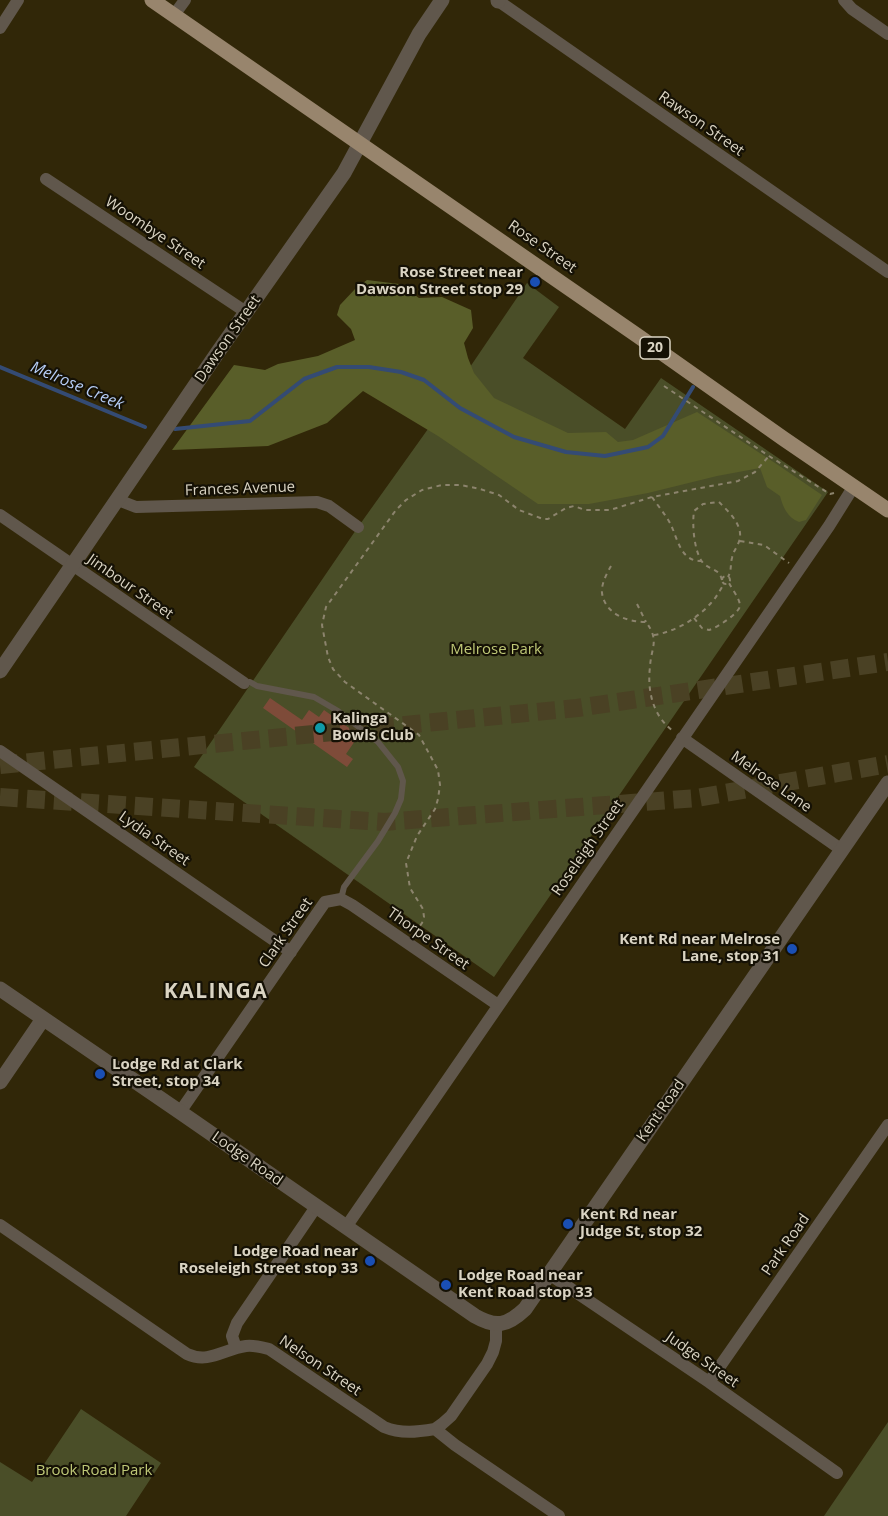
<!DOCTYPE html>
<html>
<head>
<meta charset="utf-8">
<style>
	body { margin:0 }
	canvas { display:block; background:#312708 }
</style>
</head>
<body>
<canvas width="888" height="1516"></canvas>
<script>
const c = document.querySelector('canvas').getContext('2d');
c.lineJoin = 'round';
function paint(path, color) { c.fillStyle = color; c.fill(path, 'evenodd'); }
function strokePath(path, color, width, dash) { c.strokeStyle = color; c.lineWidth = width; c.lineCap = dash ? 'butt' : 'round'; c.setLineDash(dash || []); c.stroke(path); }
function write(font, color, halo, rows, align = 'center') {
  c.font = font + ' "Open Sans",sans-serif'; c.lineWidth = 4.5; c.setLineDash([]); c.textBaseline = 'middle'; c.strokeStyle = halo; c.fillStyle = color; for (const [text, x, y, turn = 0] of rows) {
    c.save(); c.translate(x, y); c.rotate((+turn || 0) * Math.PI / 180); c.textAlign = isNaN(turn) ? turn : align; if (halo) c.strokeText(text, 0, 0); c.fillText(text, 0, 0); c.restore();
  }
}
const green = new Path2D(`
	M527 283 559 307 523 358 625 429 661 378 828 492 494 977 194 767 358 527 428 429Z
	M81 1409 161 1463 126 1516H0V1462L32 1482Z
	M888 1422V1516H824Z`);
const forest = new Path2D(`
	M367 280 399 284 419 298 442 297 471 310 473 328 464 343 468 358 474 373 494 398 568 433 606 432 618 442 633 440 697 412 778 465 822 495 806 520 799 522C787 517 783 507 780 496L767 487 760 468 717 476 648 493 589 504H538L438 436 363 391 327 423 268 446 172 450 234 365 265 370 278 364 318 356 355 340 351 329 337 315 340 305 356 288Z`);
const stream = new Path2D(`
	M0 367 145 427
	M175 429 250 421 304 379 337 367H369L401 372 424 380 460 408 514 437 566 452 605 456 648 447 663 436 693 387`);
const building = new Path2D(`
	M270 698 302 720 309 710 319 717 324 710 359 735 346 754 353 759 347 767 263 708Z`);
const motorwayTunnel = new Path2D(`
	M0 765 577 708 888 662
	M0 797 384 822 697 798 888 764`);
const path = new Path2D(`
	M664 386 769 456 830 494 834 493
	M652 497C658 506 666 515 671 525 678 540 681 562 702 561
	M740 541 764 545 789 563
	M611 566C607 573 601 584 602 593 605 614 627 622 646 622 660 641 651 647 650 667 647 691 653 716 673 731
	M722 580a4 4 0 1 1 8 0a4 4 0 1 1-8 0Z
	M722 580 720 574C715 569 708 568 703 563 694 552 692 525 694 511L703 504 719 502C730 513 746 528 738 544 736 549 733 552 732 558 730 565 732 570 728 577
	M637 604 646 622
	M694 618 702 628 709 630C717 628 739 613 740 606 740 599 732 589 729 583
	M654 635C674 632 697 619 711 603 716 598 720 590 724 584
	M415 933 422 923 424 917 423 909 410 888 406 863 417 836 435 809 438 799 440 785 438 770 419 735 345 682 333 669 328 657 322 625 326 607 396 510 406 500 422 490 442 485H461L480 489 499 495 519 510 543 519H548L566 508 574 506 585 510H610L652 497 738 481 755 472 769 456`);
const service = new Path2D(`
	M244 683 250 682 257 686 314 697 338 711 378 742 398 767 403 781 401 799 395 813 378 841 344 887 341 899`);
const minor = new Path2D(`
	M497 0 888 272
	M844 0 852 9 888 34
	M174 15 185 0
	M0 28 18 0
	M46 179 246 312
	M118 500 136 507 317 502 329 506 358 527
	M0 515 244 683
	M682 738 842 850
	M0 751 291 952
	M180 1112 325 902 341 899 352 905 498 1005
	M0 1225 187 1354C209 1364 224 1349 246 1346 254 1345 261 1347 269 1349L384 1427C401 1434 417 1432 435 1429L455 1445 559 1516
	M346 1227 829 526 854 486
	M549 1274 709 1382 837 1473
	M236 1348 232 1336 237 1323 316 1207
	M709 1382 888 1125
	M435 1429 442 1424 451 1416 487 1364 493 1352 496 1341V1325`);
const tertiary = new Path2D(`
	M498 0V1
	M0 671 218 352 344 173 419 34 442 0
	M0 989 180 1112 475 1316C496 1328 507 1326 525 1309L888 783
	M0 1082 43 1019`);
const primary = new Path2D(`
	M152 0 638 336 784 439 888 510`);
const markers = [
	[535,282,6,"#1a4fb4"],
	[320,728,6,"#0f9aa8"],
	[792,949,6,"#1a4fb4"],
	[100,1074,6,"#1a4fb4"],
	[568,1224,6,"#1a4fb4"],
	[370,1261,6,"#1a4fb4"],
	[446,1285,6,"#1a4fb4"]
];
const shields = [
	[655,348,30]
];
const shieldNames = [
	["20",655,348]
];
const streetNames = [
	["Rawson Street",701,124,35],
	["Woombye Street",155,233,34],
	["Rose Street",542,247,35],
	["Dawson Street",228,339,-55],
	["Frances Avenue",240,489,-2],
	["Jimbour Street",130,587,35],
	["Melrose Lane",771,782,35],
	["Lydia Street",154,839,35],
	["Roseleigh Street",588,848,-55],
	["Clark Street",286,933,-55],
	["Thorpe Street",428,939,35],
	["Kent Road",661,1111,-55],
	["Lodge Road",247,1159,35],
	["Park Road",786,1245,-55],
	["Judge Street",702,1360,35],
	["Nelson Street",320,1366,34]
];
const poiNames = [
	["Rose Street near",523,273,"right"],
	["Dawson Street stop 29",523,290,"right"],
	["Kalinga",332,719],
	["Bowls Club",332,736],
	["Kent Rd near Melrose",780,940,"right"],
	["Lane, stop 31",780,957,"right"],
	["Lodge Rd at Clark",112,1065],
	["Street, stop 34",112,1082],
	["Kent Rd near",580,1215],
	["Judge St, stop 32",580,1232],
	["Lodge Road near",358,1252,"right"],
	["Roseleigh Street stop 33",358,1269,"right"],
	["Lodge Road near",458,1276],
	["Kent Road stop 33",458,1293]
];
const parkNames = [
	["Melrose Park",496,650],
	["Brook Road Park",94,1471]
];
const waterNames = [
	["Melrose Creek",77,386,23]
];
const districtNames = [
	["KALINGA",216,992]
];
paint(green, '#4a4e28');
paint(forest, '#595e29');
strokePath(stream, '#344b74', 4);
paint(building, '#7e4b39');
strokePath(motorwayTunnel, '#4a4124', 18, [18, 9]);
strokePath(path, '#8c846d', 2, [4.5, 4.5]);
strokePath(service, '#60574c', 6);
strokePath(minor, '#60574c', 12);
strokePath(tertiary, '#60574c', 15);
strokePath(primary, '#98856d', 15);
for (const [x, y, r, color] of markers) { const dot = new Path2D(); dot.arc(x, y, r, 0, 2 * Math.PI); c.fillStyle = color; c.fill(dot); strokePath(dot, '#151105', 2); }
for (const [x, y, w] of shields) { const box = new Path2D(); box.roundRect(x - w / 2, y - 11, w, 22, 4.5); c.fillStyle = '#151105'; c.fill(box); strokePath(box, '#dad4c3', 1.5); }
write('bold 14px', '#dad4c3', null, shieldNames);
write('15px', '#dad4c3', '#151105', streetNames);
write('bold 15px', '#dad4c3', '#151105', poiNames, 'left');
write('15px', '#bfc877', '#151105', parkNames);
write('italic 16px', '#b6cdf6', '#151105', waterNames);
c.letterSpacing = '1.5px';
write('bold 21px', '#dad4c3', '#151105', districtNames);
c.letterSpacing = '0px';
</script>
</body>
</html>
